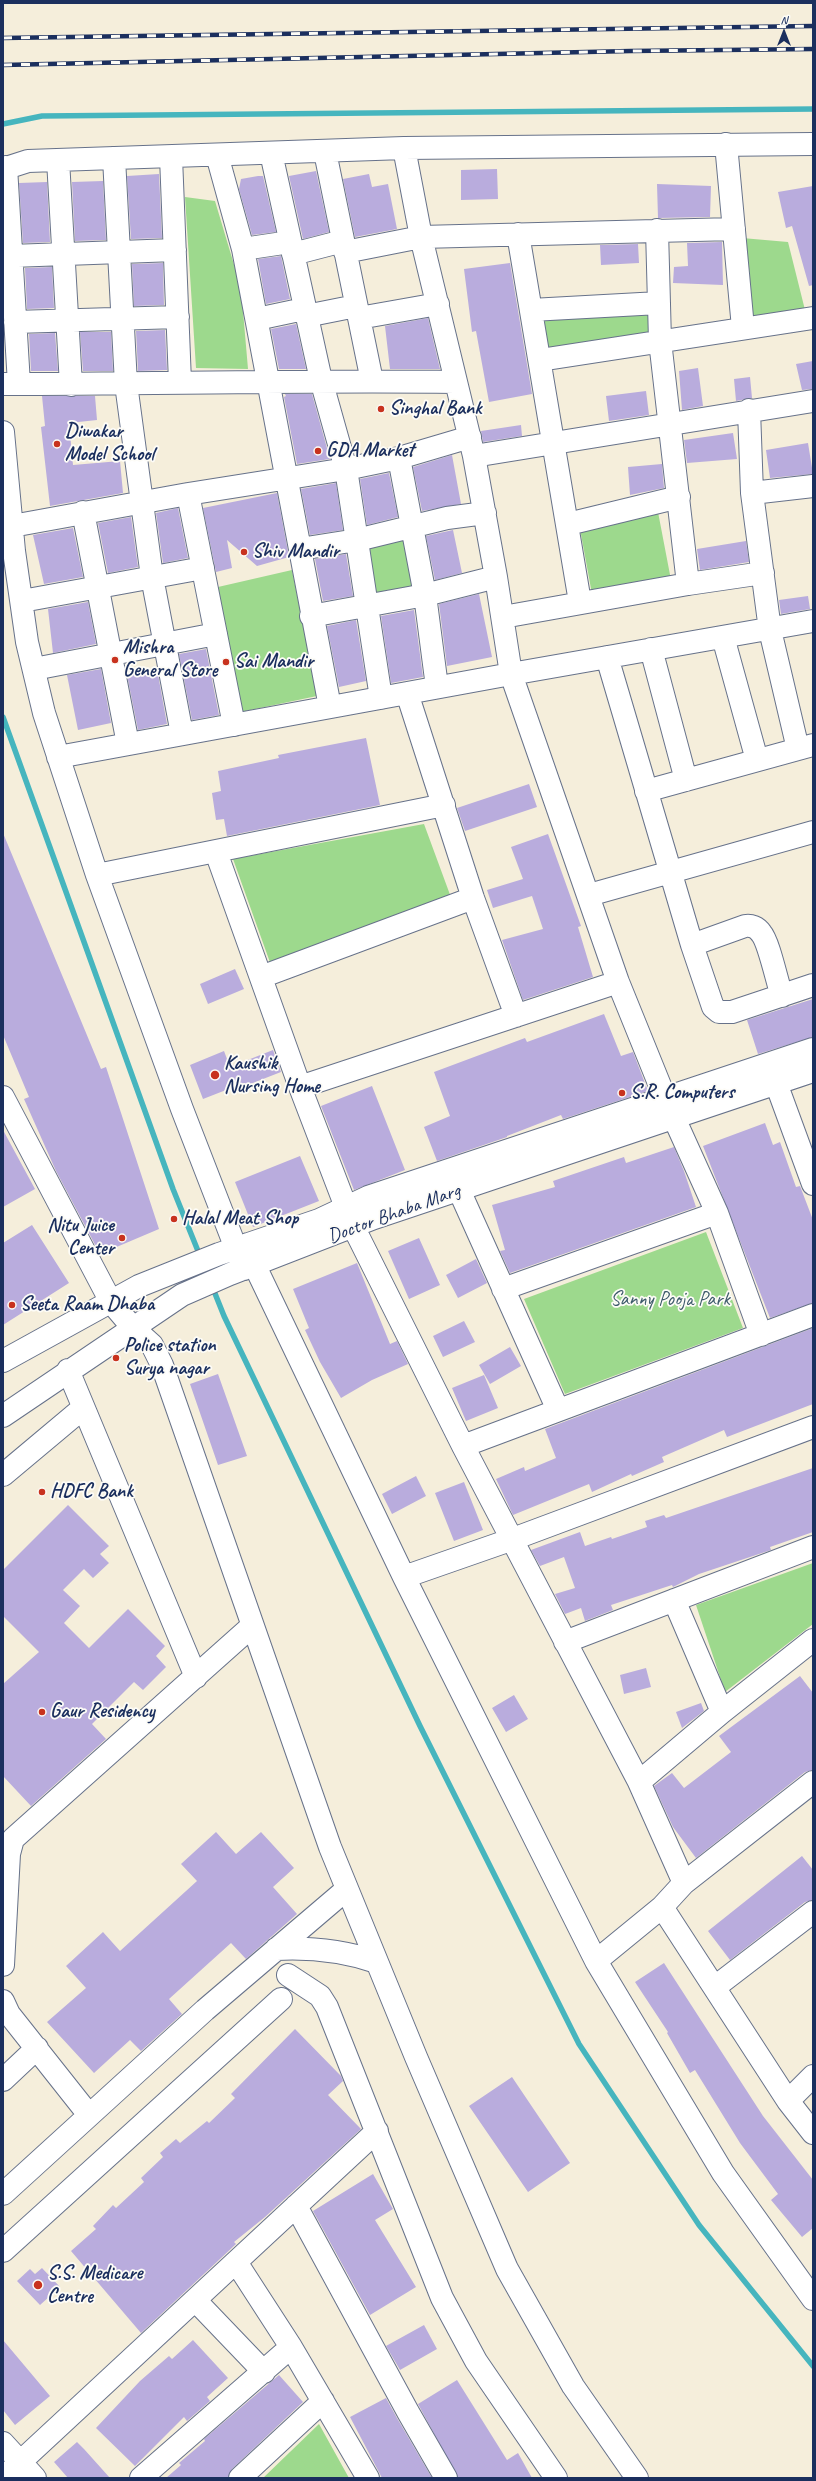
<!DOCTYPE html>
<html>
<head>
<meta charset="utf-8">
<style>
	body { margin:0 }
	#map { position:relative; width:816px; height:2481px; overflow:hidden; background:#f5eedb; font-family:Caveat,sans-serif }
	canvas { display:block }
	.frame { position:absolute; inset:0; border:4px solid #1b2f5e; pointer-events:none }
	.north { position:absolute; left:764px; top:12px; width:40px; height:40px; -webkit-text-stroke:3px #fdfcf7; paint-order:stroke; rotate:0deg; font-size:11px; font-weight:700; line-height:16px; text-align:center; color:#1b2f5e }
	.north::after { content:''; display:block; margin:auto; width:14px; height:18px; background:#1b2f5e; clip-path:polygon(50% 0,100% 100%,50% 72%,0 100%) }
</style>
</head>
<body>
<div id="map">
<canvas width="816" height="2481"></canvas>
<div class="frame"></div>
<div class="north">N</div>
</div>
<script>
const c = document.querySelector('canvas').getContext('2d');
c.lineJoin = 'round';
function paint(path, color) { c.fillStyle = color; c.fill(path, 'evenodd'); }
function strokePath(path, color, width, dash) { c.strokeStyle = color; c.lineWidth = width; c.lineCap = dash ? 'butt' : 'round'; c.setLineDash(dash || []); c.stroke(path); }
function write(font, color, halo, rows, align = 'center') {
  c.font = font + ' Caveat,sans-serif'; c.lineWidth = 3.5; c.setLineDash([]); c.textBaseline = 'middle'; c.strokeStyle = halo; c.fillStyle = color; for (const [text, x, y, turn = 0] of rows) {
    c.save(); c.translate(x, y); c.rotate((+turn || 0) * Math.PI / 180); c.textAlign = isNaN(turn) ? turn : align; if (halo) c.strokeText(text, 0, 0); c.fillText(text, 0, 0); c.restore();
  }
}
const green = new Path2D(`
	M185 197 215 201 241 288 248 369 196 368Z
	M742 238 788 242 805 310 738 321Z
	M651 315 650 338 543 351 534 320Z
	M658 512 671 580 592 594 580 529Z
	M403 533 417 590 374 597 365 545Z
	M292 570 317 696 241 712 218 587Z
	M424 824 456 911 277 982 233 859Z
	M706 1232 743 1328 565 1394 524 1299Z
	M813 1563V1624L725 1692 696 1605Z
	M319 2424 349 2478H263Z`);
const stream = new Path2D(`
	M3 124 42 116 813 109
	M3 717 173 1189 200 1256
	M212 1286 224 1316 420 1726 579 2044 699 2225 813 2366`);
const building = new Path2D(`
	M497 169 498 199 461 200V170Z
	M316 171 329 232 303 239 289 176Z
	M159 174 162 238 131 239 127 176Z
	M369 174 372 187 388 184 397 229 355 237 343 179Z
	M258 176H263L276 232 252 235 239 189 241 179Z
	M103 181 106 240 75 241 72 182Z
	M47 182 50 242 23 243 19 183Z
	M657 184 711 186 710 217 658 218Z
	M813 186V285L809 286 792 226 786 228 778 192Z
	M722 242 723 285 673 283 674 267 688 266 687 243Z
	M638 244 639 263 601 265 600 245Z
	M281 256 290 299 266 304 258 259Z
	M163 263 164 305 134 306 132 264Z
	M510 263 532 394 489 402 476 331 472 332 464 269Z
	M52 267 54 308 27 309 25 268Z
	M428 318 440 369H390L385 326Z
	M296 324 306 369H279L271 329Z
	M165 330 167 370 138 371 136 331Z
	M80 332H111L113 371H83Z
	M55 333 58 371H31L29 334Z
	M813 361V389L802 390 796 364Z
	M698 368 703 406 682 410 679 371Z
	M750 377 752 398 736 401 734 379Z
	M646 391 649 415 609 421 606 396Z
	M285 394H312L330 459 297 464 284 397 286 396Z
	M42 396H95L97 420 69 423 73 465 120 461 123 493 50 506 41 427 45 426Z
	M521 425 522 436 483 442 481 431Z
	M733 433 737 459 687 463 684 440Z
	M808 443 813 474 770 478 766 450Z
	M452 455 461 504 422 511 413 467Z
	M662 464 664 488 630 495 628 467Z
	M389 473 398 517 367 525 360 479Z
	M336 483 343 530 310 535 301 489Z
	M277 493 289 557 257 566 227 540 232 568 216 572 203 508Z
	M178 508 188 558 163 563 156 513Z
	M131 517 138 567 108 573 98 523Z
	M73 528 83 577 44 584 33 535Z
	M453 530 462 573 435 580 426 536Z
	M746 541 749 562 700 570 697 549Z
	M346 554 353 596 323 601 315 559Z
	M479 594 492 657 447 666 439 604Z
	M808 596 810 609 781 614 779 600Z
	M88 602 96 644 53 653 48 609Z
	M414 610 423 677 391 683 381 616Z
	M356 620 366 681 339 687 327 626Z
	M206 649 219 715 192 720 179 654Z
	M101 669 111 723 78 730 67 675Z
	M157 669 167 724 138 730 127 675Z
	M366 738 380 805 227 836 224 819 216 820 212 793 221 791 218 771 279 758 278 755Z
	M529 784 537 807 465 831 457 808Z
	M3 833 101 1069 106 1067 159 1229 100 1254 56 1171 24 1099 29 1097 3 1035Z
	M548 834 581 926 578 927 593 977 523 1000 502 940 543 929 532 896 493 908 487 890 523 879 511 847Z
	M235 969 244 989 208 1004 200 984Z
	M813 999V1037L758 1054 747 1020Z
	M604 1014 621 1056 633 1052 648 1091 563 1119 561 1115 507 1136V1137L437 1161 424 1127 450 1116 434 1072 525 1038 527 1042Z
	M273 1050 281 1072 245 1086 244 1083 203 1099 190 1065 224 1051 230 1067Z
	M372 1086 405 1170 354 1190 321 1106Z
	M765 1123 773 1145 780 1142 796 1187 800 1186 813 1220V1303L770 1318 703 1146Z
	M3 1130 35 1189 3 1207Z
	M674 1147 684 1171 696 1207 510 1273 500 1251 505 1250 492 1205 555 1187 553 1181 624 1157 626 1163Z
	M300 1156 319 1201 253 1227 235 1182Z
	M32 1225 69 1283 3 1325V1243Z
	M419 1238 440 1285 409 1299 388 1251Z
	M476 1259 487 1283 458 1298 446 1275Z
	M357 1263 390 1344 397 1341 408 1364 372 1380 341 1398 320 1362 305 1330 309 1328 293 1289Z
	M464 1321 475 1342 443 1357 433 1336Z
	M813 1328V1404L727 1437 724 1430 662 1457 664 1462 632 1476 631 1474 592 1492 589 1484 513 1515 496 1479 524 1467 525 1471 556 1458 545 1429Z
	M510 1347 521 1366 490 1384 479 1365Z
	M218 1374 247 1456 218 1465 190 1384Z
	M484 1375 498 1408 466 1421 452 1388Z
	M813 1468V1532L770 1547 771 1550 699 1574 673 1587 672 1585 611 1605 613 1610 585 1621 581 1608 565 1614 555 1594 575 1588 564 1557 540 1566 531 1550 580 1532 585 1546 611 1537 612 1539 647 1527 645 1521 664 1515 666 1518Z
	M416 1476 426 1496 392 1514 382 1494Z
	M464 1482 483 1530 454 1541 435 1493Z
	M68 1505 109 1546 100 1554 109 1563 93 1578 84 1569 63 1590 80 1606 64 1623 89 1648 128 1609 165 1646 156 1656 166 1667 143 1690 134 1682 92 1724 106 1739 31 1806 3 1776V1684L39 1652 3 1616V1570Z
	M646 1668 651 1687 624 1694 620 1675Z
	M800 1676 813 1693V1770L805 1772 696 1858 673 1827 654 1786 672 1773 684 1788 731 1752 719 1736Z
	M514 1695 528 1719 506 1732 492 1708Z
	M701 1703 704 1711 682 1728 676 1712Z
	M216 1832 236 1854 261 1832 294 1868 273 1887 297 1914 246 1959 231 1943 169 1999 182 2014 141 2051 130 2040 94 2073 47 2022 86 1988 66 1966 103 1932 120 1951 197 1881 181 1864Z
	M802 1856 813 1870V1900L805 1902 730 1960 708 1931Z
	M664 1963 763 2116 813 2180V2228L802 2237 771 2200 778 2194 740 2143 695 2070 690 2073 667 2033 668 2032 635 1982Z
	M295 2029 341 2076 343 2081 328 2095 361 2129 265 2217 234 2242 236 2244 141 2333 71 2251 96 2229 93 2226 113 2205 116 2208 144 2182 141 2178 163 2157 160 2153 176 2139 180 2143 207 2121 209 2123 235 2098 231 2094Z
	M512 2077 570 2163 528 2192 469 2106Z
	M373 2174 393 2209 375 2220 416 2287 370 2315 313 2211Z
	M42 2268 60 2287 40 2305 17 2281 30 2269 35 2274Z
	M424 2325 437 2349 400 2370 386 2346Z
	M3 2340 50 2396 15 2425 3 2410Z
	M193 2340 228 2378 207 2397 210 2401 187 2421 184 2417 135 2466 96 2428 140 2381 169 2356 172 2359Z
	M279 2375 303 2402 232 2469 228 2478H166L181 2465 179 2463 205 2441 204 2439Z
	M457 2380 507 2460 518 2453 532 2478H458L418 2404Z
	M386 2398 397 2418 432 2478H382L350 2417Z
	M77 2442 84 2449 110 2478H68L54 2462Z`);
const minor = new Path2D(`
	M726 144 743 328
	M404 148 421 237 474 456 496 577 511 674 618 982 665 1098 717 1213 761 1335
	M325 152 372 381
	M271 153 321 380 346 469 381 698
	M217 155 243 249 330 707
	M171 157 180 382
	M114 158 126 384 152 577 182 734
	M58 160 71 385
	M6 167 19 384
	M3 169 28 161 404 148 813 144
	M657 230 660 341 688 584
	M518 234 580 602
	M243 249 290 242
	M345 252 421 237 734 229
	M293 254 343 241
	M11 256 175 250
	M531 310 659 303
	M306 316 356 306
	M359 318 438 304
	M257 319 304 309
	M15 322 178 317
	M540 360 813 318
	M3 384C154 384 304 380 455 382
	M749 410 752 493 770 630 798 749
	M3 432 14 551 27 642 44 713 97 875 182 1109 244 1269
	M474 456 813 401
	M399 458 425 595 437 687
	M752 493 813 486
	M188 494 234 725
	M83 512 128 744
	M568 524 679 497
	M12 526 188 494 346 469 399 458 470 437
	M300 549 357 540 447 518 485 513
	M22 601 203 568
	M311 616 425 595 496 577
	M503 617 688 584 763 573
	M723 637 757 760
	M651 649 686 780
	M607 657 692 945 713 1007 719 1012H732L813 985
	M34 669 216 634
	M407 693 473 898 516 1016
	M58 757 511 674 813 621
	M646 791 813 745
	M216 852 300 1087 354 1228 463 1446 639 1782 684 1883
	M97 875 444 805
	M589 895 813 832
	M692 945 745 926C751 925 757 927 761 933 769 942 777 982 782 996
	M261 977 473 898
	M776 1083 813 1184
	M300 1087 618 982
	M3 1097 111 1302 133 1328 152 1345 162 1365 330 1847 416 2057 507 2269 573 2386 637 2478
	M459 1190 558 1410
	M248 1244 255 1266 404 1577 596 1961 723 2173 813 2299
	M503 1289 717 1213
	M3 1361 139 1286 219 1254 319 1220 368 1197 813 1049
	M68 1370 196 1677
	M3 1416 182 1295 230 1274 374 1218 813 1071
	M463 1446 813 1315
	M3 1475 83 1408
	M404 1577 513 1539 813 1427
	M674 1600 722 1712
	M565 1642 813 1547
	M639 1782 722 1712 813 1640
	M662 1907 788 2101 813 2133
	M276 1949C312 1947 344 1951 377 1962
	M596 1961 662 1907 684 1883 813 1782
	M3 1965 9 1854 13 1839 252 1626
	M288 1975 320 1996 327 2007 442 2298 476 2361 556 2478
	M715 1987 813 1912
	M3 2001 9 2014 89 2115
	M3 2080 37 2048
	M788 2101 813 2076
	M3 2194 205 2010 347 1889
	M296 2206 408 2412 446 2478
	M3 2251 281 1999
	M236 2262 291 2347 368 2478
	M195 2300 264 2372
	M3 2443 35 2478
	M3 2478 377 2131
	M141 2478 291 2347
	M240 2478 323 2401`);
const rail = new Path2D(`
	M3 38 813 26
	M3 65 631 51 813 49`);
const markers = [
	[381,409,4,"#c8321e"],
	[57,444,4,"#c8321e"],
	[318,451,4,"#c8321e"],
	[244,552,4,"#c8321e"],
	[115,660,4,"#c8321e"],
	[226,662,4,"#c8321e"],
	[215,1075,5,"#c8321e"],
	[622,1093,4,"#c8321e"],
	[174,1219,4,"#c8321e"],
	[122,1238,4,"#c8321e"],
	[12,1305,4,"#c8321e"],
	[116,1358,4,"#c8321e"],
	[42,1492,4,"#c8321e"],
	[42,1712,4,"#c8321e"],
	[38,2285,5,"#c8321e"]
];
const poiNames = [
	["Singhal Bank",389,409],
	["Diwakar",65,432],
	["Model School",65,455],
	["GDA Market",326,451],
	["Shiv Mandir",252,552],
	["Mishra",123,648],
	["General Store",123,671],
	["Sai Mandir",234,662],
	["Kaushik",224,1064],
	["Nursing Home",224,1087],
	["S.R. Computers",630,1093],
	["Halal Meat Shop",182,1219],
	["Nitu Juice",114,1226,"right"],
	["Center",114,1249,"right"],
	["Seeta Raam Dhaba",20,1305],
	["Police station",124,1346],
	["Surya nagar",124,1369],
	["HDFC Bank",50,1492],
	["Gaur Residency",50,1712],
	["S.S. Medicare",47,2274],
	["Centre",47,2297]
];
const streetNames = [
	["Doctor Bhaba Marg",394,1214,-20]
];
const parkNames = [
	["Sanny Pooja Park",670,1300]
];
paint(green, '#9dd98d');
strokePath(stream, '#46b5be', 5.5);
paint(building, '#b9acdd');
strokePath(minor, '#67728a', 24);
strokePath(minor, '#fff', 22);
strokePath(rail, '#1b2f5e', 4.5);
strokePath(rail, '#fdfcf7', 3, [9]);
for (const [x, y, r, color] of markers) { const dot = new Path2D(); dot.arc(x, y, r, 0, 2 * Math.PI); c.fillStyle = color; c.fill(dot); strokePath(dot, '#fdfcf7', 1.5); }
write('bold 20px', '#1b2f5e', '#fdfcf7', poiNames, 'left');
write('20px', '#1b2f5e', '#fdfcf7', streetNames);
write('20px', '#3c5a6a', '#fdfcf7', parkNames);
</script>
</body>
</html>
